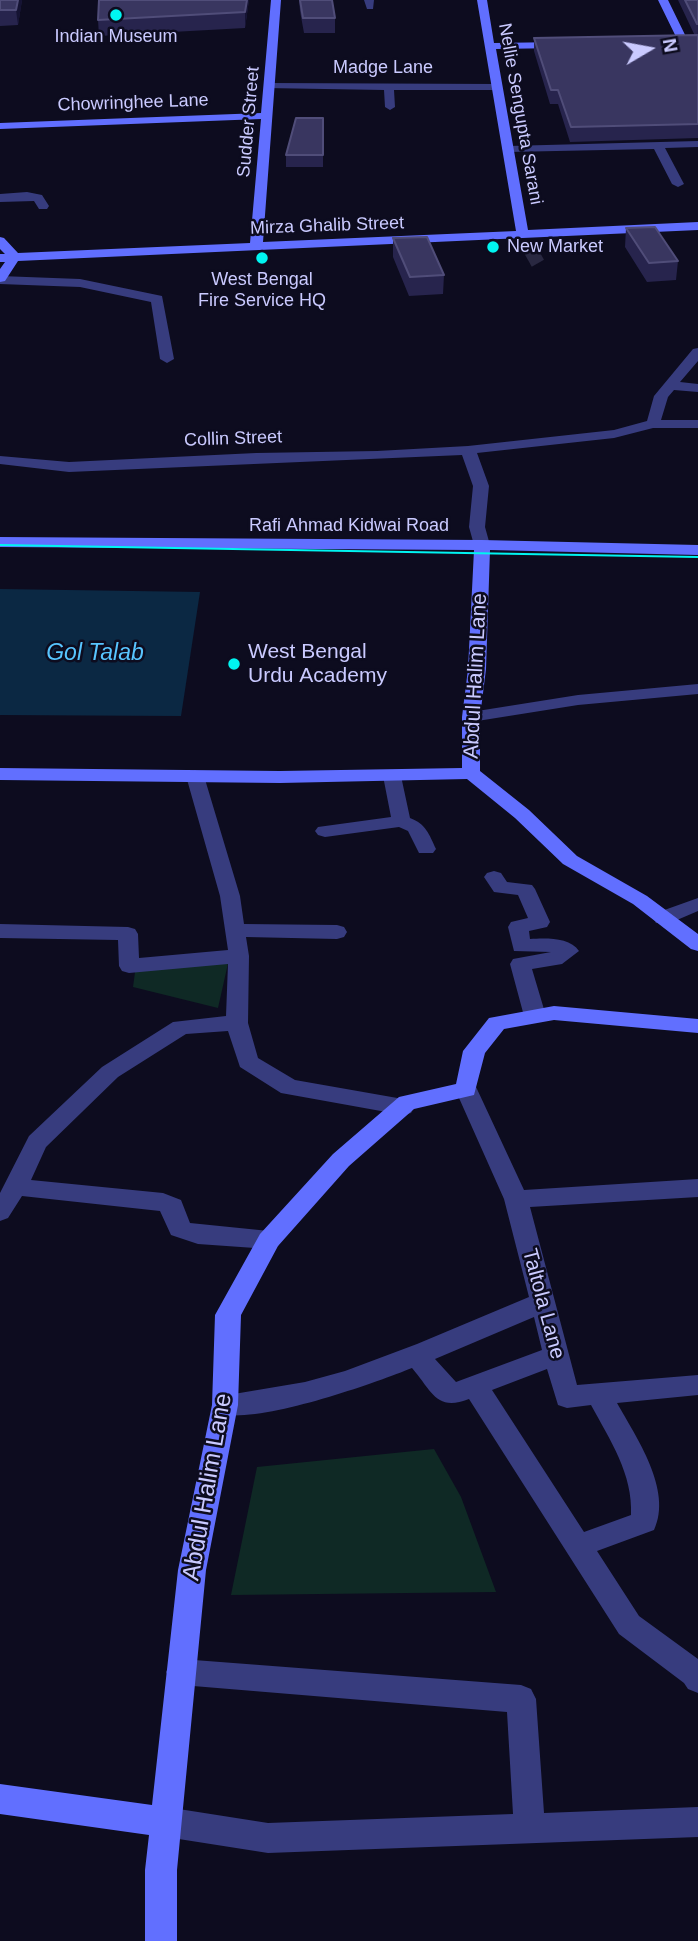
<!DOCTYPE html>
<html>
<head>
<meta charset="utf-8">
<style>
	body { margin:0 }
	#map { position:relative; width:698px; height:1941px; overflow:hidden; background:#0d0c1f; font-family:Helvetica,sans-serif }
	canvas { display:block }
	.north { position:absolute; left:614px; top:14px; width:70px; height:70px; -webkit-text-stroke:5px #0d0c1f; paint-order:stroke; rotate:80deg; font-size:19px; font-weight:700; line-height:28px; text-align:center; color:#cacaff }
	.north::after { content:''; display:block; margin:auto; width:24px; height:32px; background:#cacaff; clip-path:polygon(50% 0,100% 100%,50% 72%,0 100%) }
</style>
</head>
<body>
<div id="map">
<canvas width="698" height="1941"></canvas>
<div class="north">N</div>
</div>
<script>
const c = document.querySelector('canvas').getContext('2d');
c.lineJoin = 'round';
function paint(path, color) { c.fillStyle = color; c.fill(path, 'evenodd'); }
function strokePath(path, color, width, dash) { c.strokeStyle = color; c.lineWidth = width; c.lineCap = dash ? 'butt' : 'round'; c.setLineDash(dash || []); c.stroke(path); }
function write(font, color, halo, rows, align = 'center') {
  c.font = font + ' Helvetica,sans-serif'; c.lineWidth = 5; c.setLineDash([]); c.textBaseline = 'middle'; c.strokeStyle = halo; c.fillStyle = color; for (const [text, x, y, turn = 0] of rows) {
    c.save(); c.translate(x, y); c.rotate((+turn || 0) * Math.PI / 180); c.textAlign = isNaN(turn) ? turn : align; if (halo) c.strokeText(text, 0, 0); c.fillText(text, 0, 0); c.restore();
  }
}
const green = new Path2D(`
	M229 959 218 1008 133 987 136 965Z
	M434 1449 461 1497 496 1592 231 1595 257 1467Z`);
const water = new Path2D(`
	M0 589 200 592 181 716 0 715Z`);
const streetTunnel = new Path2D(`
	M531 251 540 267`);
const street = new Path2D(`
	M364 0H374L373 9H367Z
	M269 83 497 84 502 87 497 90H394L395 107 390 110 385 107 384 90 265 88V84Z
	M698 141V147L665 148 684 184 678 187 672 184 654 149 508 152 502 149 508 146Z
	M27 192 42 195 49 206 47 209H39L34 201 0 202V194Z
	M0 276 80 279 162 296 174 359 167 363 160 359 151 302 80 287 0 284Z
	M698 348V361L680 382 698 384V392L674 390 668 397 661 420H698V428H653L614 438 477 453 489 486 485 527 490 545 482 550 474 545 469 527 473 486 462 455 69 472 0 464V456L69 462 256 453 377 451 468 446 614 430 647 421 654 396 693 349Z
	M698 684V694L578 705 471 722 462 717 471 712 578 695Z
	M195 770 204 776 240 896 244 924 337 925 344 927 347 932 344 937 337 939 246 937 249 956 248 1023 258 1058 295 1080 403 1099 411 1101 414 1107 411 1113 403 1115 281 1093 240 1067 228 1031 186 1034 118 1077 46 1147 31 1180 163 1193 181 1200 190 1223 269 1231 278 1234 281 1240 278 1246 269 1249 198 1244 171 1235 160 1211 22 1196 8 1218 0 1221V1193L29 1136 102 1067 173 1022 226 1016 228 964 129 973 122 971 119 966 118 940 0 938V924L128 927 135 929 138 934 139 958 228 950 220 896 186 776Z
	M392 770 401 776 410 818C426 824 429 834 436 849L433 853H419L408 831 399 827 325 837 318 835 315 831 318 827 391 817 383 776Z
	M494 871 501 873 507 882 532 885 535 889 550 922 547 927 529 931 530 939C545 938 570 937 579 951L562 964 532 969 546 1016 543 1021 535 1023 527 1021 524 1016 510 964 513 959 551 952 514 951 508 927 511 922 528 918 518 895 494 892 484 877 487 873Z
	M698 898V911L670 923H656L653 918 656 913Z
	M466 1081 474 1083 477 1089 524 1190 698 1179V1197L530 1207 577 1385 698 1375V1395L617 1403C636 1437 673 1490 654 1530L597 1551 639 1616 698 1659V1693L688 1689 684 1683 619 1634 469 1399C436 1412 432 1391 412 1368 372 1384 255 1426 216 1413L212 1405 216 1397 305 1382 345 1371 417 1344 529 1297 504 1199 455 1089 458 1083ZM534 1317 542 1350 456 1382 435 1359ZM547 1369 558 1405 567 1408 591 1405C610 1440 633 1474 631 1515L584 1532 492 1390Z
	M181 1659 521 1685 531 1689 536 1699 544 1813 698 1807V1837L268 1853 166 1837 155 1833 150 1822 155 1811 166 1807 268 1823 513 1814 507 1712 181 1685 171 1682 166 1672 171 1662Z`);
const secondary = new Path2D(`
	M271 0H281L263 242 516 231 477 0H487L494 43 561 42 566 45 561 48 496 49 528 230 698 222V230L18 261 5 281 0 282V269L5 262H0V254H5L0 249V237L4 238 18 253 250 243 261 119 0 129V123L261 113Z
	M658 0H668L689 43 688 45 679 43Z
	M0 537 482 540 698 545V555L490 550 486 669 480 717V771L529 810 577 856 647 896 698 934V951L691 949 633 904 563 864 515 818 467 779 280 783 0 780V768L280 771 462 768V717L468 669 474 550 0 547Z
	M554 1006 698 1019V1033L554 1020 504 1029 485 1053 474 1095 414 1109 349 1166 278 1246 241 1315 238 1405 206 1570 177 1870V1941H145V1870L149 1835 0 1814V1784L152 1805 178 1570 212 1405 215 1315 260 1234 333 1154 399 1097 456 1084 463 1051 489 1018Z`);
const tram = new Path2D(`
	M0 545 698 557`);
const wall = new Path2D(`
	M0 0H22L18 25 0 26Z
	M99 0H249L245 28 99 36 98 20Z
	M299 0H332L335 18V33H304L300 11Z
	M678 0H698V138L570 142 558 104H550L534 51V38L695 36Z
	M323 118V167H286V155Z
	M626 228 678 261 676 280 647 282 625 247Z
	M393 238 444 275 443 294 409 296 393 257Z`);
const shadedWall = new Path2D(`
	M18 0H22L18 25 16 10Z
	M247 0H249L245 28V12Z`);
const building = new Path2D(`
	M0 0H18L16 10H0Z
	M99 0H247L245 12 98 20Z
	M300 0H332L335 18H303Z
	M685 0H698V24H697Z
	M698 35V124L571 127 558 90H551L534 38Z
	M296 118H323V155H286Z
	M655 227 678 261 649 263 626 228Z
	M427 237 444 275 410 277 393 238Z`);
const markers = [
	[116,15,7,"#00f5f1"],
	[493,247,7,"#00f5f1"],
	[262,258,7,"#00f5f1"],
	[234,664,7,"#00f5f1"]
];
const farPoinames = [
	["Indian Museum",116,37],
	["New Market",507,247,"left"],
	["West Bengal",262,280],
	["Fire Service HQ",262,301]
];
const farStreetnames = [
	["Madge Lane",383,68],
	["Chowringhee Lane",133,103,-2],
	["Nellie Sengupta Sarani",520,114,80],
	["Sudder Street",249,122,-85],
	["Mirza Ghalib Street",327,226,-2],
	["Collin Street",233,439,-2],
	["Rafi Ahmad Kidwai Road",349,526]
];
const poiNames = [
	["West Bengal",248,652],
	["Urdu Academy",248,676]
];
const streetNames = [
	["Abdul Halim Lane",476,676,-87],
	["Taltola Lane",543,1304,75]
];
const waterNames = [
	["Gol Talab",95,654]
];
const nearStreetnames = [
	["Abdul Halim Lane",208,1487,-80]
];
paint(green, '#0f2925');
paint(water, '#0b2843');
strokePath(streetTunnel, '#292841', 14, [14, 7]);
paint(street, '#373c7e');
paint(secondary, '#616fff');
strokePath(tram, '#00f5f1', 2);
paint(wall, '#27244d');
paint(shadedWall, '#151333');
paint(building, '#393660');
strokePath(building, '#504d79', 2);
for (const [x, y, r, color] of markers) { const dot = new Path2D(); dot.arc(x, y, r, 0, 2 * Math.PI); c.fillStyle = color; c.fill(dot); strokePath(dot, '#0d0c1f', 2.5); }
write('18px', '#cacaff', '#0d0c1f', farPoinames);
write('18px', '#cacaff', '#0d0c1f', farStreetnames);
write('21px', '#cacaff', '#0d0c1f', poiNames, 'left');
write('21px', '#cacaff', '#0d0c1f', streetNames);
write('italic 23px', '#58c5ff', '#0d0c1f', waterNames);
write('24px', '#cacaff', '#0d0c1f', nearStreetnames);
</script>
</body>
</html>
